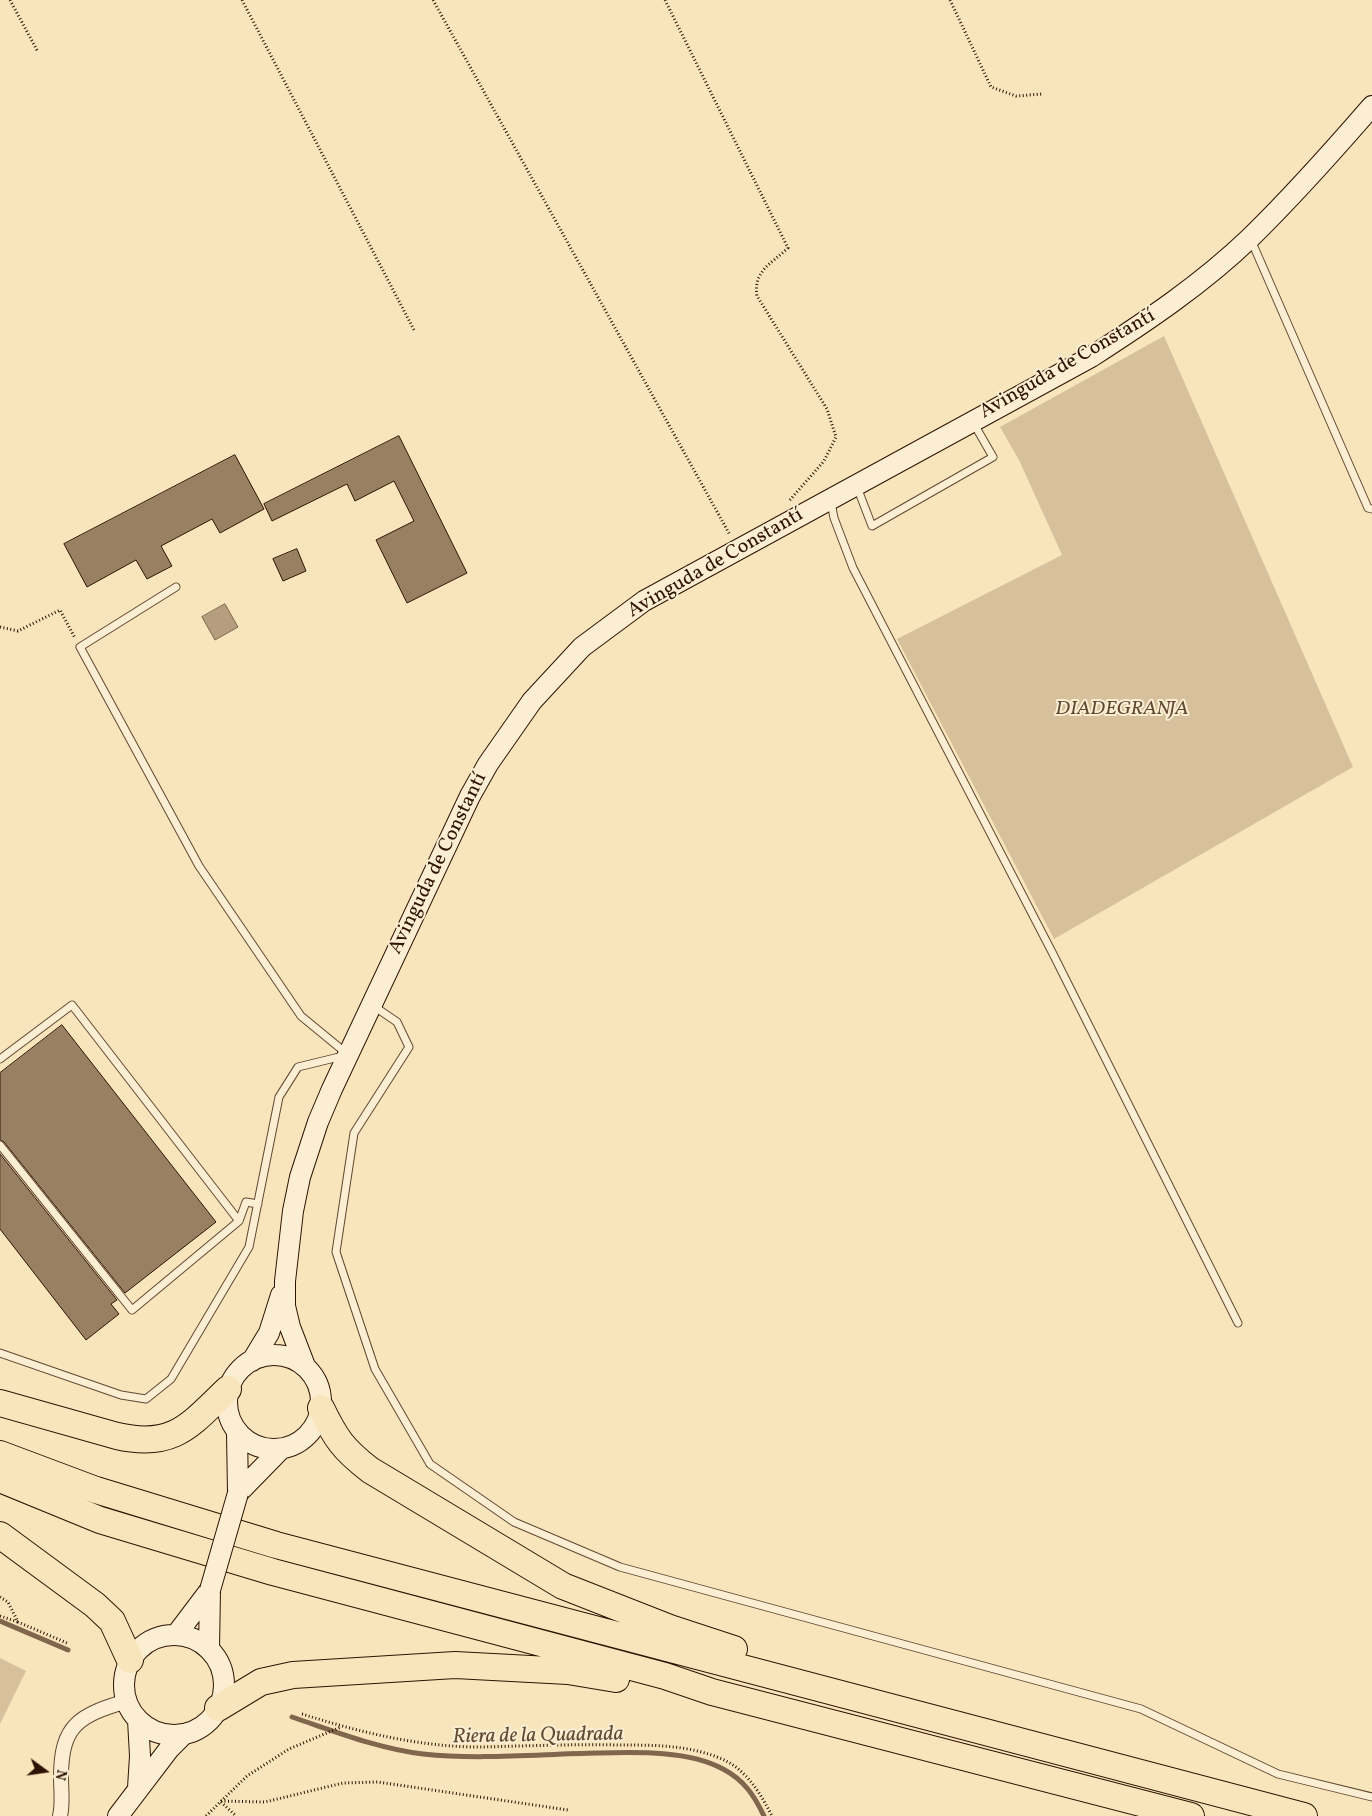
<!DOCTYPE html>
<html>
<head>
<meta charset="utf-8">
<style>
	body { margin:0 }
	#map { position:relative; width:1372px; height:1816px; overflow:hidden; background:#f9e5bc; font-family:Vollkorn,serif }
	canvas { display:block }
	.north { position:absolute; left:20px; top:1746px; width:50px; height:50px; -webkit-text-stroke:4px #fbeed3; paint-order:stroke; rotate:104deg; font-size:14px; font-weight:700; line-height:20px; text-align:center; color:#2f1302 }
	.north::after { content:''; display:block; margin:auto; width:18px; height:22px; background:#2f1302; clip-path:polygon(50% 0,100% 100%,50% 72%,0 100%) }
</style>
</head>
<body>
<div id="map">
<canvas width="1372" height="1816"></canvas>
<div class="north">N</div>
</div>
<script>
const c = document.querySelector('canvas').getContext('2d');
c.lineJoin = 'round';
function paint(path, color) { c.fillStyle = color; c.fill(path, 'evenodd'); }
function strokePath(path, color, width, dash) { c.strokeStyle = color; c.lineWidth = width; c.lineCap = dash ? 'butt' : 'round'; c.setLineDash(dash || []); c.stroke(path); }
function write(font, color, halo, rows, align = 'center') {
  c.font = font + ' Vollkorn,serif'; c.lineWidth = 4; c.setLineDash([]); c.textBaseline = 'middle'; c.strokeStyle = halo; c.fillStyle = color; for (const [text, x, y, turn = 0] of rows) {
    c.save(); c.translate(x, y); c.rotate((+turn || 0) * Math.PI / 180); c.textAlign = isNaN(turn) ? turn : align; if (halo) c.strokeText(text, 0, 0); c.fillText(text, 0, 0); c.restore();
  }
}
const green = new Path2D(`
	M1164 336 1353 767 1054 939 897 639 1062 555 1019 460 1000 427Z
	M0 1658 26 1671 0 1724Z`);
const water = new Path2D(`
	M225 604 238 627 215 640 202 617Z`);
const stream = new Path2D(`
	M0 1621 68 1650
	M292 1717C334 1731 379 1749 423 1754 480 1760 540 1754 597 1753 635 1752 689 1750 723 1769 744 1780 754 1795 764 1816`);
const building = new Path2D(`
	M399 436 467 573 407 603 376 540 414 521 394 481 355 501 347 484 272 521 264 504Z
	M235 455 264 509 220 533 212 519 161 546 172 566 147 579 136 560 87 587 64 544Z
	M297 549 306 571 283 581 273 559Z
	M62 1025 216 1222 125 1293 4 1142 0 1140V1073Z
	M0 1154 117 1300 111 1304 119 1314 86 1340 0 1229Z`);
const path = new Path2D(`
	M10 0 38 52
	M242 0 414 330
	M433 0 730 535
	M665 0 788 248C771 264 753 271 757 296L827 409 836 437 824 461 789 501
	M950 0 991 87 1016 96 1042 94
	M0 627 18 631 60 610 75 638
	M0 1597 8 1602 18 1622 67 1643
	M0 1616 18 1622
	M302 1714C359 1732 419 1747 480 1747 526 1746 573 1744 620 1745 652 1745 686 1745 717 1757 745 1767 759 1791 772 1816
	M221 1801 265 1802 343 1783 378 1782 568 1810
	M221 1802 236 1816
	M206 1816 247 1776 289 1749 341 1727`);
const service = new Path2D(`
	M1251 240 1368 508 1372 509
	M857 487 872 526 993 457 974 424
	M831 502 834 518 853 568 1053 954 1238 1323
	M176 587 80 647 199 866 301 1016 346 1053
	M372 1005 397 1022 409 1047 354 1133 336 1252 375 1369 430 1464 514 1522 620 1567 1141 1709 1278 1774 1372 1797
	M0 1059 72 1005 239 1221
	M0 1145 132 1310 239 1221 246 1202 258 1204
	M0 1353 121 1395 146 1399 171 1379 249 1247 279 1097 298 1067 343 1056`);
const minor = new Path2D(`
	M60 1816C63 1804 61 1790 61 1777 61 1724 80 1715 127 1701`);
const secondary = new Path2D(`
	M227 1402a47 47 0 1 1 94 0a47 47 0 1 1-94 0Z
	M252 1361 269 1333 281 1295
	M305 1366 290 1327 285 1306V1281L293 1211 300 1177 318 1122 332 1089 470 796 488 764 532 701 582 647 644 601 1091 357C1147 321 1202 284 1250 238 1293 196 1333 151 1372 106
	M237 1433 238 1493
	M238 1493 280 1450
	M176 1635 210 1590
	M124 1685a50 50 0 1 1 100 0a50 50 0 1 1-100 0Z
	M209 1649 210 1590
	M138 1788 140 1756 138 1720
	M118 1816 169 1749 184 1734`);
const motorway = new Path2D(`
	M0 1403 117 1436C174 1449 190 1425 228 1389
	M321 1408C336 1439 343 1449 370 1470L563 1586 670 1628 734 1649
	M0 1454 96 1490 276 1545 1304 1816
	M0 1479 100 1520 273 1572 665 1676 712 1692 1191 1816
	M0 1535 95 1605 112 1621 130 1660
	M218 1708 261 1682 293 1675 455 1665 568 1671 616 1679`);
const secondaryBridge = new Path2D(`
	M210 1590 238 1493`);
const streetNames = [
	["Avinguda de Constantí",1068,365,-30],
	["Avinguda de Constantí",716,564,-30],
	["Avinguda de Constantí",439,864,-64]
];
const parkNames = [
	["DIADEGRANJA",1122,710]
];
const waterNames = [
	["Riera de la Quadrada",538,1737,-1]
];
paint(green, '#d7c19c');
paint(water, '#b49e7d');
strokePath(water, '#7f664c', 1);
strokePath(stream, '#7f664c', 5);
paint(building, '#988063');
strokePath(building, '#2f1302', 1);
strokePath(service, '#624830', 9);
strokePath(minor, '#624830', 16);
strokePath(secondary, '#2f1302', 22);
strokePath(motorway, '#2f1302', 28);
strokePath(path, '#2f1302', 3, [1, 2.5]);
strokePath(service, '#fbeed3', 7);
strokePath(minor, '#fbeed3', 14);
strokePath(secondary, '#fbeed3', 20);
strokePath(motorway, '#f9e5bc', 26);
strokePath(secondaryBridge, '#2f1302', 22, []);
strokePath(secondaryBridge, '#fbeed3', 20);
write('20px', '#2f1302', '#fbeed3', streetNames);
write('italic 20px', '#614730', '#fbeed3', parkNames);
write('italic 21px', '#644b33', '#fbeed3', waterNames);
</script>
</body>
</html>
